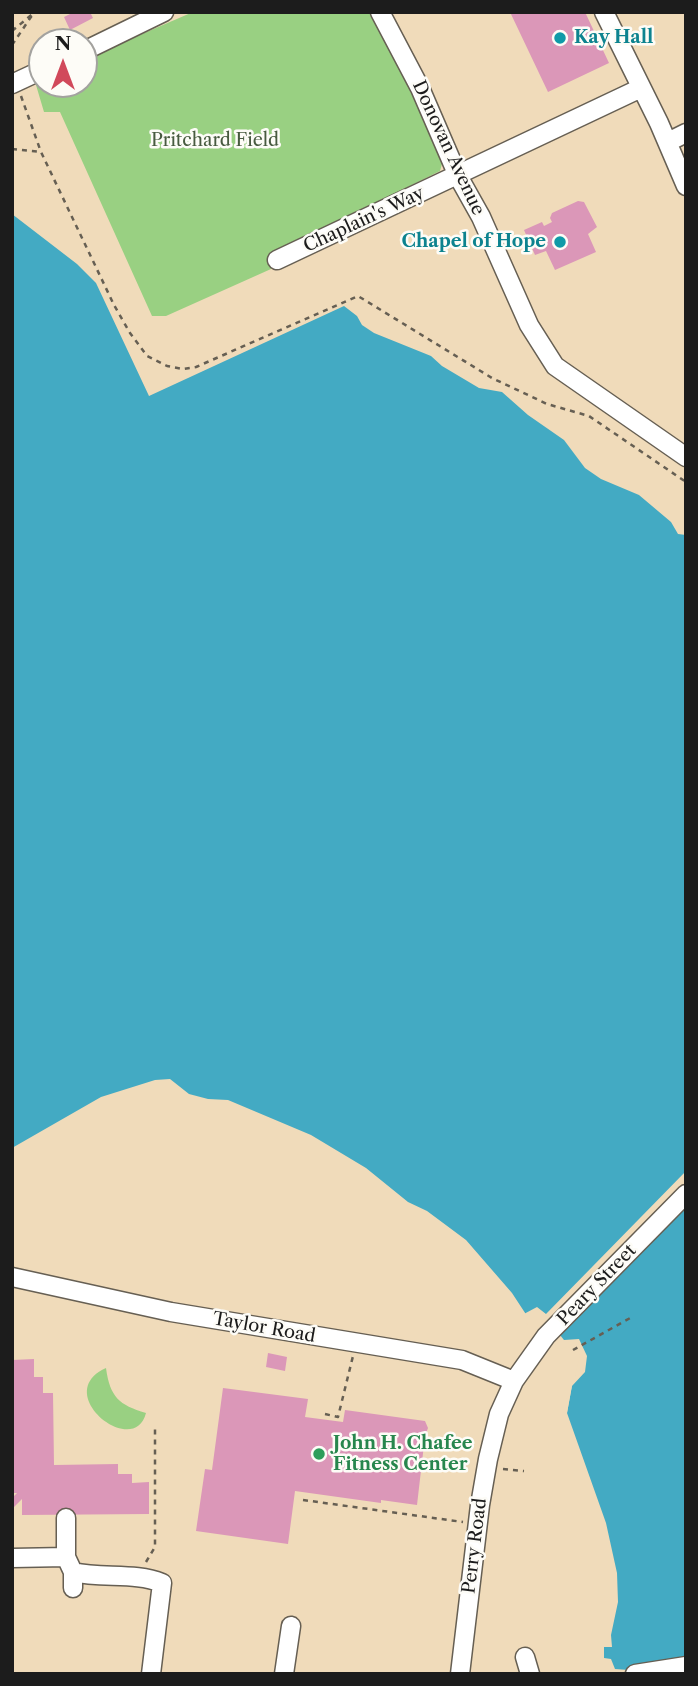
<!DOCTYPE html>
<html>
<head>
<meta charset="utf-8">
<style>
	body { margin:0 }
	#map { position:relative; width:698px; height:1686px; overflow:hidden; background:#f0dbba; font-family:"Libre Caslon Text",serif }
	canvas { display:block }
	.frame { position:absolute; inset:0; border:14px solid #1c1c1c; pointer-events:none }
	.north { position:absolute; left:28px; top:28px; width:70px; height:70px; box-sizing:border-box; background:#fdfcf7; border:2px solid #a3a29f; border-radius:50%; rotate:0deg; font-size:19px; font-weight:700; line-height:28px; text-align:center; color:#1c1c1c }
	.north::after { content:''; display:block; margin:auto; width:24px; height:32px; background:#d1495b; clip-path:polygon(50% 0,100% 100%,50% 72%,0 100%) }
</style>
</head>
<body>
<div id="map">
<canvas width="698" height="1686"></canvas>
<div class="frame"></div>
<div class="north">N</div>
</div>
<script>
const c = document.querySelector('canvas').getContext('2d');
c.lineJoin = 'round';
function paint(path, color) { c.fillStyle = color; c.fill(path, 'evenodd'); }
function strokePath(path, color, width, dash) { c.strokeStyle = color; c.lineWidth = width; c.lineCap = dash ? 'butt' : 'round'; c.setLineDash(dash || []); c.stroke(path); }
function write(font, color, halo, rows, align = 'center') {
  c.font = font + ' "Libre Caslon Text",serif'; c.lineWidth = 5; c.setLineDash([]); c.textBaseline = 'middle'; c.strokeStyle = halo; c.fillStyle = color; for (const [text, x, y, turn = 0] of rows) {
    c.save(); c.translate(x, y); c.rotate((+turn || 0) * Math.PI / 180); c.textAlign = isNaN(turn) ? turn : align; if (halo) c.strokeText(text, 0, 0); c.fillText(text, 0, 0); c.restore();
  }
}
const green = new Path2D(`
	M193 12H373L443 160 440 171 268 257 271 269 166 316H152L60 112H44L36 85 37 79 42 77V84H84V59Z
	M106 1368C110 1397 119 1405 146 1413 134 1460 50 1393 106 1368Z`);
const water = new Path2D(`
	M12 214 77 264 96 283 149 396 344 306 357 316 362 325 374 333 431 356 442 366 479 388 502 392 528 415 564 440 585 468 601 479 639 495 671 522 678 534 686 535V1674L615 1669 611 1659 604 1658V1647H612L611 1635 618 1602 617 1573 606 1523 567 1413 572 1385 584 1355 579 1347 566 1344 537 1322H531L512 1293 466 1240 427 1211 408 1202 366 1168 311 1135 228 1100 208 1099 189 1094 170 1079 155 1080 101 1097 12 1148Z`);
const pier = new Path2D(`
	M686 1171V1204L560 1335 564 1340 579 1339 587 1356 585 1372 572 1386 567 1413H563L569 1385 575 1376 580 1356 577 1350 571 1347 557 1349 555 1342 553 1343 537 1325H528L522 1315 537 1307 546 1314Z`);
const building = new Path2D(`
	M74 12H90L93 18 70 30 64 17Z
	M510 12H585L609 63 548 92Z
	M578 201 584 202 597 227 588 234 596 252 555 270 546 251 535 255 524 230 542 222 544 226 552 222 550 218 552 213Z
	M268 1353 287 1357 285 1371 266 1367Z
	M34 1359V1377H43V1393H53L54 1465 118 1464V1474H132V1483L149 1482V1514L22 1515V1499L12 1509V1498L17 1493H12V1360Z
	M223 1388 308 1399 305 1417 343 1422 345 1410 425 1421 428 1428 425 1436 417 1505 381 1500V1503L295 1491 288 1544 196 1531 205 1469 212 1470Z`);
const path = new Path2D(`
	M12 31 35 12
	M12 45 33 14
	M21 96 41 152
	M12 149 41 152 114 305 130 333 147 356 167 366 183 369 196 367 358 296 492 378 547 404 589 416 686 482
	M573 1350 632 1317
	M325 1414 338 1417 353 1356
	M503 1469 524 1471
	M303 1500 463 1522
	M146 1562 155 1547V1429`);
const minor = new Path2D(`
	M380 12 420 88 458 176 481 217 529 325 555 366 686 457
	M604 12 659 123 686 186
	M84 51 164 12
	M12 84 42 70
	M668 142 686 133
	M277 260 641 88
	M12 1277 171 1312 462 1360 514 1381
	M66 1518V1557L73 1572V1588
	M12 1558 66 1557
	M73 1572C102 1579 135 1572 162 1583L151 1674
	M525 1657 530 1674
	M284 1674 291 1626
	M460 1674 480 1505 488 1459 499 1414 514 1381 546 1336 686 1194
	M635 1674 686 1666`);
const markers = [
	[560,38,7,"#0f9aa8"],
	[560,242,7,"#0f9aa8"],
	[319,1454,7,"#2e9e5b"]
];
const cultureNames = [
	["Kay Hall",574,38],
	["Chapel of Hope",546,242,"right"]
];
const parkNames = [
	["Pritchard Field",215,141]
];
const streetNames = [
	["Donovan Avenue",448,148,65],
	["Chaplain's Way",364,220,-25],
	["Peary Street",597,1285,-46],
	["Taylor Road",264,1328,10],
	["Perry Road",475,1546,-83]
];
const leisureNames = [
	["John H. Chafee",333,1444],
	["Fitness Center",333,1465]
];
paint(green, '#99d082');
paint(water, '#43aac3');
paint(pier, '#f0dbba');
paint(building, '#db97b8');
strokePath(minor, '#665f53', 21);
strokePath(path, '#665f53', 2.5, [5, 5]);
strokePath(minor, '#fff', 18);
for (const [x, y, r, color] of markers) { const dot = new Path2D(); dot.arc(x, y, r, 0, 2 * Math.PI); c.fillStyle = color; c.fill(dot); strokePath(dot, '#fdfcf7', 2.5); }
write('bold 18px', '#0d838f', '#fdfcf7', cultureNames, 'left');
write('18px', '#485b40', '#fdfcf7', parkNames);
write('18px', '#1c1c1c', '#fdfcf7', streetNames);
write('bold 18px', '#27864d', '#fdfcf7', leisureNames, 'left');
</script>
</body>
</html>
